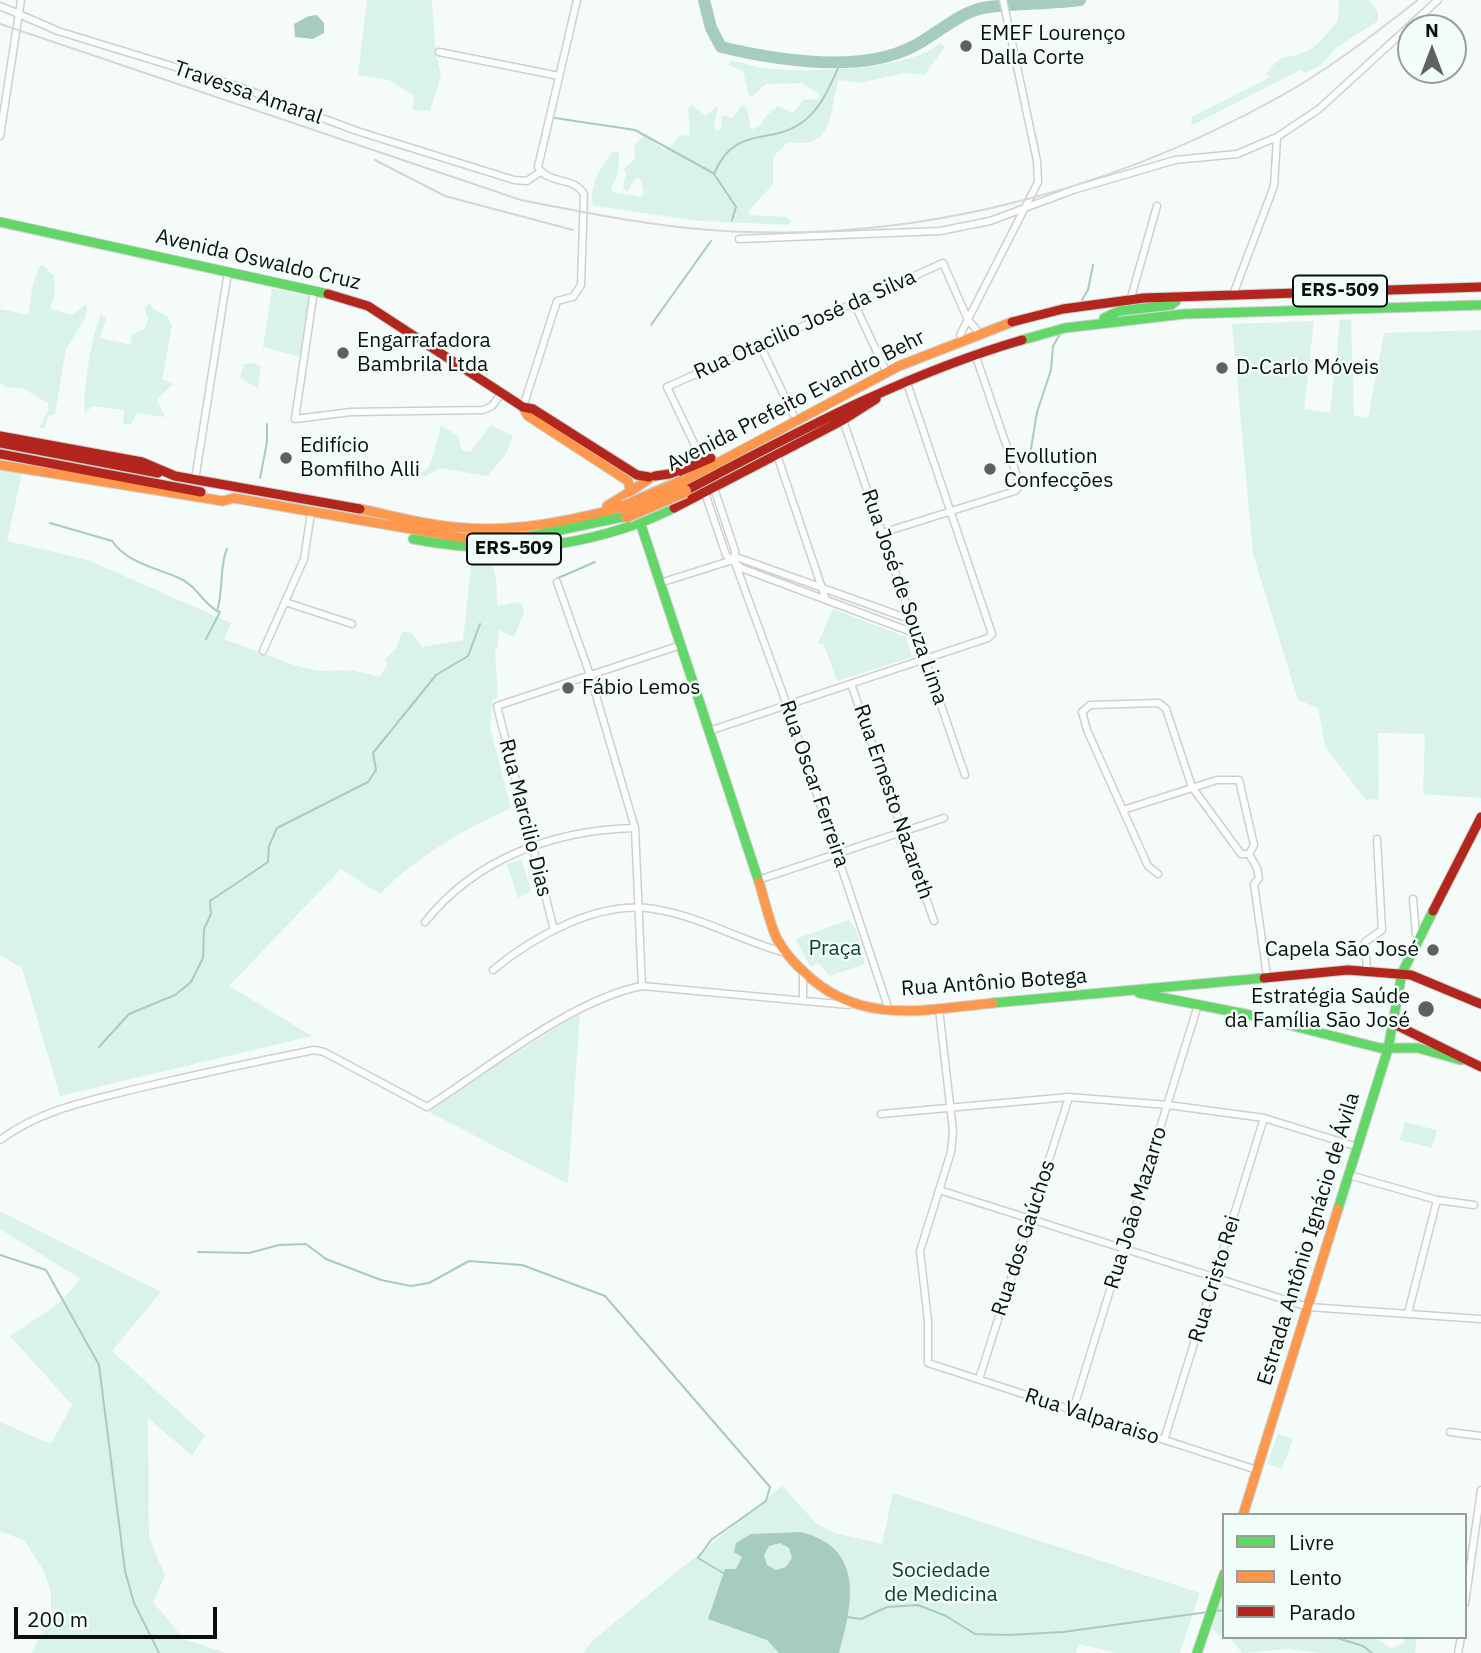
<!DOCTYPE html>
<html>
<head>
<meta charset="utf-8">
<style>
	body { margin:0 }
	#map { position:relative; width:1481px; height:1653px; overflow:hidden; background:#f5fbf9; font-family:"IBM Plex Sans",sans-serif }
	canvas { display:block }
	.legend { position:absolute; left:1222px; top:1513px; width:245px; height:126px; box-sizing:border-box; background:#f2fefa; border:2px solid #969e9c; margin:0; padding:9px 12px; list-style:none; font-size:21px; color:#0b0f0e }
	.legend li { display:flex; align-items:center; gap:14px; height:35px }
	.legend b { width:35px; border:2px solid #969e9c }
	.north { position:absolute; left:1397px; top:14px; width:70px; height:70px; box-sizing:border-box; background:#f2fefa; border:2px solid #969e9c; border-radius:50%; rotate:0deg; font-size:19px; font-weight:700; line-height:28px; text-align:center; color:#0b0f0e }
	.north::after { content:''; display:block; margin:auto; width:24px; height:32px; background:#5d6260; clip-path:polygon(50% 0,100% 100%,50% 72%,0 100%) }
	.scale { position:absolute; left:14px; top:1607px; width:203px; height:32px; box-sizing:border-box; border:4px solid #0b0f0e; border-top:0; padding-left:9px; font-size:21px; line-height:24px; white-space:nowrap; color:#0b0f0e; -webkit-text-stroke:5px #f2fefa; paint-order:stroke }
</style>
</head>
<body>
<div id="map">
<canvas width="1481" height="1653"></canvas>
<ul class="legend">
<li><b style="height:9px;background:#63d668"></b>Livre</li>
<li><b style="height:9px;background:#ff974d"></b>Lento</li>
<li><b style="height:9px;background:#b3261e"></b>Parado</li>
</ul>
<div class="north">N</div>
<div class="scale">200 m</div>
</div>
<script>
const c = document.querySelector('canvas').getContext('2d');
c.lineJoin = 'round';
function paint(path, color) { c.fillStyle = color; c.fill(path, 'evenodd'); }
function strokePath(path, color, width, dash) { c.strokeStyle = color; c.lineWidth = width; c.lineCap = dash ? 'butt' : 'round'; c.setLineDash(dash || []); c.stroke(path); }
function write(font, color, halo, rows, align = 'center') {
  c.font = font + ' "IBM Plex Sans",sans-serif'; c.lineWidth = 5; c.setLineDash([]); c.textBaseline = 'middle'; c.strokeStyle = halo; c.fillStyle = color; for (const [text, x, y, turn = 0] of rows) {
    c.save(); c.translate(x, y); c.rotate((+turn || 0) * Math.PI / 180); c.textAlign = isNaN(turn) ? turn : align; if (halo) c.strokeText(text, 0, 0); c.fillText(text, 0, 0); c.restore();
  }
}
const green = new Path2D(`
	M367 0H432L435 46 441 76 430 111 413 110 414 96 389 80 358 75Z
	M1339 0H1369L1378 12V21L1337 47 1321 65 1306 73 1300 70 1193 125 1191 123 1192 117 1270 77 1266 74C1285 49 1285 62 1307 51 1319 45 1329 31 1338 20Z
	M940 43 945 47 924 75 904 73 859 83 839 80C828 111 836 150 788 142L773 157V184L748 212 749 215 786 217 791 220 789 225 701 221 594 206C586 189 603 164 613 151L619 152C619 166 619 176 611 188L612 192 641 197 644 193 640 178 635 179 627 192 623 188 626 172 623 169 635 159 634 145 645 135 663 149H669L679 136 690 135 688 109 691 104 706 116 718 105 714 126 717 131 721 127 722 115 733 118 742 105 747 108 751 130 760 126 765 117 778 106 793 113 803 100 819 99V94L802 83 766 84 754 95 749 96 743 71 728 65 731 61C745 62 756 68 769 69 809 72 910 71 940 43Z
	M43 265 54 276 55 294 50 309 72 315 87 304 86 317 66 349 55 414 48 416 44 428H39L49 409 48 403 22 388 5 387 0 383V309L28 315 33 283 40 266Z
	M272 288 311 297 302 357 263 347Z
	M149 303 155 310 168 317 172 326 162 379 173 384 157 399 165 417 137 413 130 425 123 423 124 410 92 406 85 414C82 395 92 331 101 315L106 319 100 338 130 345 132 335 145 329 148 319 144 308Z
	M1351 319 1354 416 1368 418 1384 333 1481 330V798L1423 794 1425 734 1378 733 1379 799 1366 800 1325 747 1318 708 1298 700 1253 554 1232 324 1314 321 1304 409 1330 413 1340 320Z
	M255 363 261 367 258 388 240 378 244 364Z
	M441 425 459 437 461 449 465 452 471 451 491 425 513 436 506 454 487 476 440 468 424 477 417 475 428 468 433 457Z
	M0 471 22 473 7 541 88 560 231 623 224 639 297 666 320 671 352 670 380 677 387 664 385 660 397 647 402 631 412 633 422 647 463 640 472 558 482 555C498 565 497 588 497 606L517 602 522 605 524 612 514 637 499 630 498 645 495 651 498 697 492 700 490 728 511 808C464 829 416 857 380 894L341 869 229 986 312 1036 60 1096 22 968 0 955Z
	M833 609 906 637 912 657 837 681 824 645 818 643Z
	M522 860 531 891 518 898 507 864Z
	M849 920 857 932 865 964 830 976 818 963 811 967 795 939Z
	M580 1013 568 1184 425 1110Z
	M1405 1122 1437 1130 1432 1148 1400 1140Z
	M0 1211 161 1292 112 1351 205 1435 192 1456 148 1418 149 1537 165 1576 153 1602 184 1639 226 1653H32L51 1611V1594L45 1573 25 1541 0 1531V1422L51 1444 72 1405 10 1336 57 1305 81 1279 0 1229Z
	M1278 1434 1293 1439 1282 1469 1267 1464Z
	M782 1486 817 1524 835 1533 882 1544 893 1493 1200 1593 1180 1653H1117L1079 1644 1076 1653H583L592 1641Z
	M1224 1587V1636L1218 1635 1212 1628Z
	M1229 1637H1375L1391 1649 1403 1643 1406 1637H1417L1415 1653H1321L1288 1649 1242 1653Z`);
const water = new Path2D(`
	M317 15 324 23V33L313 39 295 37 294 24 309 16Z
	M800 1532C865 1547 853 1603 839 1653H779L767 1640 708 1619 725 1569H736L742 1557 734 1552 736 1543 751 1534ZM780 1543 789 1548 792 1558 786 1567 776 1570 767 1565 764 1555 769 1546Z`);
const stream = new Path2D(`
	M555 118 635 130 713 173
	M732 220 736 207 714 174C735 123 770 147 804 121 824 105 831 82 842 60
	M1082 300 1088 290 1093 265
	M651 325 711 241
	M1029 461 1037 412 1051 370 1053 346 1060 334
	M260 478 267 442V424
	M50 523 112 541C127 563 157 568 179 578 196 585 202 602 217 611
	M558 578 595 562
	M206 639 220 612 217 611C224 589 219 566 227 549
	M99 1047 129 1014 175 995 191 982 203 958 204 929 211 914 210 901 268 862 269 846 277 828 368 782 376 770 373 753 436 675 468 656 480 624
	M198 1252 249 1253 279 1245 306 1244 326 1259 381 1280 411 1286 429 1283 469 1261 522 1265 605 1296 770 1487 766 1501 711 1540 698 1558 725 1574
	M0 1255 46 1270 99 1365 125 1571 134 1603 159 1653
	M1217 1611 1224 1610
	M847 1617 861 1619 887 1607 918 1605 946 1616 975 1634 1008 1635 1063 1632 1208 1612
	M1334 1637 1363 1646 1372 1653`);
const river = new Path2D(`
	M704 0 711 28 721 47C776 60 861 74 914 46 939 33 961 10 989 7 1019 3 1050 4 1080 0`);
const street = new Path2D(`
	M0 6 58 31 240 87 357 131 514 180 527 181 540 172
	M439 52 559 76
	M0 136 21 0
	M739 239 940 231 990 221 1073 190 1175 160 1237 154 1277 137 1319 109 1438 0
	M314 291 295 419 351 412 483 410 492 406 502 393
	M1233 295 1274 186 1277 137
	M1130 301 1157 206
	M854 303 884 367
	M960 335 1038 182 1037 161 1003 0
	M760 345 793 414
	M523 407 557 301 573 297 581 285 584 194C574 176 548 185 538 167L577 0
	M843 420 965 775
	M777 455 826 600
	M703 462 667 387 943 263 968 320 976 329
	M195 480 228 272
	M714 488 735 551 734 560 787 705 889 1010
	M705 493 726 555 741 568 917 634
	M882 533 1015 491 1020 485 975 354
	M557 582 590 675 635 828 642 986
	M660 583 739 558 912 620
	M285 602 352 624
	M263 651 304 559 311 513
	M851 684 934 921
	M709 731 988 638 992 634 906 380
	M1123 810 1217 780H1239L1254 845 1249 854
	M1158 874 1148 866 1087 730 1082 712 1090 705 1159 703 1166 709 1192 787 1241 854H1249L1257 868 1259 878 1254 884 1267 976
	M758 880 944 818
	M1413 899 1416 934 1420 937
	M425 922C476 858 554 830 635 828
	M554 930 497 706 681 645
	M493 970C534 936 599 900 654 909 699 916 742 941 786 953
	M1367 971 1365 942 1382 930 1377 839
	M803 1001V972
	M939 1009 953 1131 951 1152 920 1251 928 1321V1363L1257 1470
	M881 1114 1069 1097 1168 1105 1264 1118 1358 1147
	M0 1140C40 1110 88 1101 135 1089 194 1075 254 1062 314 1050L324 1052 427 1107C488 1068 573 999 642 986L849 1005
	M1349 1175 1437 1200 1474 1205
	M939 1190 1308 1307 1481 1319
	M1408 1313 1437 1200
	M979 1379 1069 1097
	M1073 1410 1198 1005
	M1450 1432 1481 1436
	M1164 1440 1264 1118
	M1465 1603 1481 1490
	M1458 1653 1461 1637`);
const fast = new Path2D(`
	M0 222 328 294
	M1104 318 1119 311 1171 305 1176 301
	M1022 340 1065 328 1184 314 1481 305
	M652 518 674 508 675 503
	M639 519 759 882
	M531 536 627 516
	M413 539C496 555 573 550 652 518
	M1139 993 1250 1015 1380 1048H1418L1461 1060
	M993 1003 1264 978
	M1338 1209 1388 1049 1402 973 1433 911
	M1197 1653 1224 1574`);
const slow = new Path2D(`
	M523 407 528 416 628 481 632 496
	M0 465 223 501 234 498 463 538 531 536
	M682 482 899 366 1012 322
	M631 491 652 477
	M607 506 631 491
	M360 509C394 516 430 526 465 528 520 532 571 520 624 507
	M759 882C765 901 769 922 777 939 784 951 794 963 804 972 859 1026 924 1010 993 1003
	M1243 1515 1338 1209`);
const jam = new Path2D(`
	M328 294 368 306 523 407 533 409 637 475 649 477
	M1012 322 1063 309 1144 298 1481 287
	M0 436 142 462 175 476 360 509
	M0 443 158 473
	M0 454 201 492
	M655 476 676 473 711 458
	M685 491C796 433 902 375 1022 340
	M674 508 843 420 876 399
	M1433 911 1481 817
	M1264 978 1348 970 1411 975 1481 1004
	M1394 1024 1481 1067`);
const rail = new Path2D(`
	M0 24 521 200C577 211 632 222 688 228 892 249 1102 196 1279 97 1328 70 1373 35 1418 0
	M375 160 445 196 573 230`);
const slowBridge = new Path2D(`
	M624 507 682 482
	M627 516 685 491`);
const markers = [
	[966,46,7,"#5d6260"],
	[343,353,7,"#5d6260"],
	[1222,368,7,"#5d6260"],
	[286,458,7,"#5d6260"],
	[990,469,7,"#5d6260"],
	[568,688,7,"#5d6260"],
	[1433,950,7,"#5d6260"],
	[1426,1009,9,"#5d6260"]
];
const shields = [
	[1340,291,94],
	[514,549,94]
];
const shieldNames = [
	["ERS-509",1340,291],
	["ERS-509",514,549]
];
const poiNames = [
	["EMEF Lourenço",980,34],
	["Dalla Corte",980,58],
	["Engarrafadora",357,341],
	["Bambrila Ltda",357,365],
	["D-Carlo Móveis",1236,368],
	["Edifício",300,446],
	["Bomfilho Alli",300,470],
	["Evollution",1004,457],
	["Confecções",1004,481],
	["Fábio Lemos",582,688],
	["Capela São José",1419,950,"right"],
	["Estratégia Saúde",1410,997,"right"],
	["da Família São José",1410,1021,"right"]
];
const streetNames = [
	["Travessa Amaral",248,93,19],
	["Avenida Oswaldo Cruz",258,260,13],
	["Rua Otacilio José da Silva",805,325,-24],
	["Avenida Prefeito Evandro Behr",796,401,-27],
	["Rua José de Souza Lima",904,597,71],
	["Rua Oscar Ferreira",814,784,71],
	["Rua Ernesto Nazareth",893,802,71],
	["Rua Marcilio Dias",525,818,76],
	["Rua Antônio Botega",994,983,-4],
	["Rua João Mazarro",1136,1208,-73],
	["Rua dos Gaúchos",1024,1238,-72],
	["Estrada Antônio Ignácio de Ávila",1309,1239,-73],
	["Rua Cristo Rei",1215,1279,-73],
	["Rua Valparaiso",1092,1417,18]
];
const parkNames = [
	["Praça",835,949],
	["Sociedade",941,1571],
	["de Medicina",941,1595]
];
paint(green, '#d9f3ea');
paint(water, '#a6ccc0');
strokePath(stream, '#a6ccc0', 2);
strokePath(river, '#a6ccc0', 12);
strokePath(street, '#ccd1cf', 9);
strokePath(fast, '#ccd1cf', 11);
strokePath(slow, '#ccd1cf', 11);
strokePath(jam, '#ccd1cf', 11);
strokePath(street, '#fefefe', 6);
strokePath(fast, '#63d668', 9);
strokePath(slow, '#ff974d', 9);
strokePath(jam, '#b3261e', 9);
strokePath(rail, '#d5d7d6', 2);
strokePath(slowBridge, '#ccd1cf', 15, []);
strokePath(slowBridge, '#ff974d', 12);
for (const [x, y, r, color] of markers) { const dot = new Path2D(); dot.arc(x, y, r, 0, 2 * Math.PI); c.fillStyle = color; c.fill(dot); strokePath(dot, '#f2fefa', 2.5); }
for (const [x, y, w] of shields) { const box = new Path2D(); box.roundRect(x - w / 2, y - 15.5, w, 31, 5); c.fillStyle = '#f2fefa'; c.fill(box); strokePath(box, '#0b0f0e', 2); }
write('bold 19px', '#0b0f0e', null, shieldNames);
write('21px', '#0b0f0e', '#f2fefa', poiNames, 'left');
write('21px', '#0b0f0e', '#f2fefa', streetNames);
write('21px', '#103d31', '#f2fefa', parkNames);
</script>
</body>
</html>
